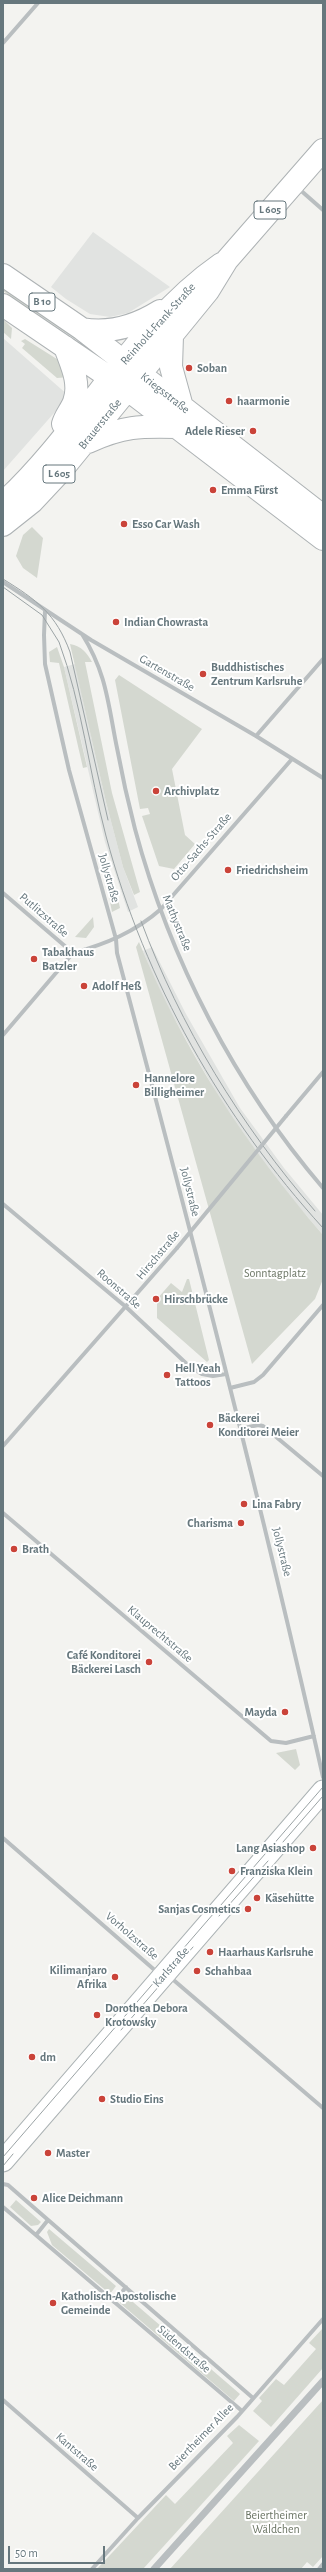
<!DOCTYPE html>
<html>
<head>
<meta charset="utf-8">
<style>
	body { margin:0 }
	#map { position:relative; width:326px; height:2572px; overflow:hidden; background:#f3f3f0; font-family:"Alegreya Sans",sans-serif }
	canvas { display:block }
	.frame { position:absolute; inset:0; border:4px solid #66777d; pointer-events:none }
	.scale { position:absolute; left:8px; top:2546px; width:97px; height:18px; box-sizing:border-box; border:2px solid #66777d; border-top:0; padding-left:5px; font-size:12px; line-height:14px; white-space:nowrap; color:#66777d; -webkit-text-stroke:3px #fff; paint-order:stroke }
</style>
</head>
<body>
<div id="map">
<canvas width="326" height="2572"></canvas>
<div class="frame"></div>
<div class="scale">50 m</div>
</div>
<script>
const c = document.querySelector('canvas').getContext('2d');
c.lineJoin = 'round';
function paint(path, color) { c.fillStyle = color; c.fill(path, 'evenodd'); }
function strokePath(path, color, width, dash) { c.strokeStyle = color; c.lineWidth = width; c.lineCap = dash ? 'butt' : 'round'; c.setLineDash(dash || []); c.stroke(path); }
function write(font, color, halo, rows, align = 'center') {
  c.font = font + ' "Alegreya Sans",sans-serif'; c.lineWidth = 4; c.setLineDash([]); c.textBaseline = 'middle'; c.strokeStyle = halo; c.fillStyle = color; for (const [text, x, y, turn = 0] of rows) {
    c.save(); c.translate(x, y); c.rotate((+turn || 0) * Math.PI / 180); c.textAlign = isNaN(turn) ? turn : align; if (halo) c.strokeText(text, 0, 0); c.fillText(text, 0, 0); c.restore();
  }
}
const built = new Path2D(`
	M93 232 170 287 128 313 110 317 90 314 66 299 51 287Z
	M3 338 69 396 3 471Z
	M75 664 106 802 123 867 138 907 128 912 105 842 64 667Z
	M152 947 186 1014 240 1108 284 1168 323 1215V1235L276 1180 221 1101 166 1004 149 966 143 951Z`);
const green = new Path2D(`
	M3 284 99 355 3 291Z
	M3 319 12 328 11 339 3 332Z
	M25 339 60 361 70 377 57 378 22 348 25 344 21 341Z
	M32 527 43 538 37 578 23 568 16 556 23 535Z
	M70 644C82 646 87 653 92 662H85L112 793 140 892 134 895 123 867 106 802Z
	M57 647 64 667 87 767 83 768 59 663 50 662 49 652Z
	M119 675 202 729 172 769 185 835 195 844 174 869 159 866 142 816 150 814 148 808 140 809 115 680Z
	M109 897 118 899 120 908 112 912Z
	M93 917 94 927 86 938 75 937Z
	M139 942C185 1053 245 1144 323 1235V1279L315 1299 252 1364 136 947Z
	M187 1279H189L209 1360 207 1362 157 1318V1299L171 1283 182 1292Z
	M296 1749 300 1765 295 1770 276 1753Z
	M16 2200 41 2222 38 2225 31 2226 10 2207Z
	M49 2229 116 2286 110 2294 52 2245 47 2232Z
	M126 2296 240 2394 234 2401 120 2303Z
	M323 2328V2368L271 2427 253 2411 262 2401 259 2398 276 2379 284 2385 316 2349 309 2343Z
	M323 2400V2556L313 2567 307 2562 301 2569H170Z
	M239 2425 259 2441 143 2569H97L166 2495 175 2504 233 2443 227 2436Z`);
const minor = new Path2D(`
	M3 43 38 3
	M298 188 323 210
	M3 582 91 640 256 736 323 778
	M45 611 44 635 45 664 69 770 116 939 117 953C190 1227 261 1501 323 1777
	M82 634C107 674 108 704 117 748 122 775 128 802 135 829 170 960 235 1085 323 1188
	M256 736 323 659
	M3 893 73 953C106 944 135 932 161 909L292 759
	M3 1035 73 953
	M286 1116 323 1072
	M3 1204 126 1307 189 1366 202 1374 213 1376 226 1374
	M230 1388 254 1382 263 1375 323 1305
	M240 1429 258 1425 263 1426 323 1476
	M3 1446 177 1248
	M3 1513 271 1741 286 1743 314 1736
	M3 1838 158 1973
	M170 1977 323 2108
	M3 2184 8 2185 24 2199 253 2398
	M3 2207 242 2411
	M36 2235 48 2220
	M114 2302 126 2287
	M3 2400 138 2518
	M92 2569 138 2518 237 2417 323 2319
	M319 2569 323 2564`);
const tertiary = new Path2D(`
	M154 2569 323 2381`);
const secondary = new Path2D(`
	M3 2161 323 1791`);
const primary = new Path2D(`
	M3 275 82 329 323 516
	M3 305 128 390 323 539
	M82 329C110 334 136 326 160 311
	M172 336 171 367 182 407
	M63 424C65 416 71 410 74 402 81 383 71 364 65 347
	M88 442C123 426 140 426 177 427
	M3 503C82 431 133 325 221 264
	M3 525 32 502 61 471 208 291 227 260 323 150`);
const tram = new Path2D(`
	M3 579C37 600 56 614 70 652L108 820
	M3 587 42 615 59 642C82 704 89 772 106 836 145 982 222 1117 323 1228
	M141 921C180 1026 241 1126 315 1211
	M283 1842 323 1796
	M219 1916 268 1861
	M121 2030 193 1947
	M3 2157 323 1787
	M3 2166 13 2154`);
const minorBridge = new Path2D(`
	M177 1248 286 1116`);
const markers = [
	[189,368,4,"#ca4339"],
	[229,401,4,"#ca4339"],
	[253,431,4,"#ca4339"],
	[213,490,4,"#ca4339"],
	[124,524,4,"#ca4339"],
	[116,622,4,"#ca4339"],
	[203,674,4,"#ca4339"],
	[156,791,4,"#ca4339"],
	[228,870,4,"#ca4339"],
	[34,959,4,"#ca4339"],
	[84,986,4,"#ca4339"],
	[136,1085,4,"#ca4339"],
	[156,1299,4,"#ca4339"],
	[167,1375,4,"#ca4339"],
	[210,1425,4,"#ca4339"],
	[244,1504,4,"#ca4339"],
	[241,1523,4,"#ca4339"],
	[14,1549,4,"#ca4339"],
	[149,1662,4,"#ca4339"],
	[285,1712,4,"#ca4339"],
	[313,1848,4,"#ca4339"],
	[232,1871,4,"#ca4339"],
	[257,1898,4,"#ca4339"],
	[248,1909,4,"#ca4339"],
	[210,1952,4,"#ca4339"],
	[197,1971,4,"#ca4339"],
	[115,1977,4,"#ca4339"],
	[97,2015,4,"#ca4339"],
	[32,2057,4,"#ca4339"],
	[102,2099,4,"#ca4339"],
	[48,2153,4,"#ca4339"],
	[34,2198,4,"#ca4339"],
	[53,2303,4,"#ca4339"]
];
const shields = [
	[270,210,32],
	[42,302,26],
	[59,474,32]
];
const shieldNames = [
	["L 605",270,210],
	["B 10",42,302],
	["L 605",59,474]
];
const streetNames = [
	["Reinhold-Frank-Straße",158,324,-48],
	["Kriegsstraße",165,393,38],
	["Brauerstraße",100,424,-51],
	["Gartenstraße",167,673,30],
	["Otto-Sachs-Straße",201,847,-49],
	["Jollystraße",109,878,74],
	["Putlitzstraße",44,915,41],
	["Mathystraße",177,923,68],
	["Jollystraße",190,1192,76],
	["Hirschstraße",158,1255,-50],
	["Roonstraße",119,1289,41],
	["Jollystraße",282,1552,76],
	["Klauprechtstraße",160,1634,40],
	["Vorholzstraße",132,1936,41],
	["Karlstraße",171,1967,-49],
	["Südendstraße",184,2349,41],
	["Beiertheimer Allee",201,2437,-46],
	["Kantstraße",77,2452,41]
];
const poiNames = [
	["Soban",197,368],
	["haarmonie",237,401],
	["Adele Rieser",245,431,"right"],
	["Emma Fürst",221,490],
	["Esso Car Wash",132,524],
	["Indian Chowrasta",124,622],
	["Buddhistisches",211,667],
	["Zentrum Karlsruhe",211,681],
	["Archivplatz",164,791],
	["Friedrichsheim",236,870],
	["Tabakhaus",42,952],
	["Batzler",42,966],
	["Adolf Heß",92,986],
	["Hannelore",144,1078],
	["Billigheimer",144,1092],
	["Hirschbrücke",164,1299],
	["Hell Yeah",175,1368],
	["Tattoos",175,1382],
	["Bäckerei",218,1418],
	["Konditorei Meier",218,1432],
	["Lina Fabry",252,1504],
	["Charisma",233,1523,"right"],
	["Brath",22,1549],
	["Café Konditorei",141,1655,"right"],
	["Bäckerei Lasch",141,1669,"right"],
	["Mayda",277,1712,"right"],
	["Lang Asiashop",305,1848,"right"],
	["Franziska Klein",240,1871],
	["Käsehütte",265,1898],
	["Sanjas Cosmetics",240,1909,"right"],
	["Haarhaus Karlsruhe",218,1952],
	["Kilimanjaro",107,1970,"right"],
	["Afrika",107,1984,"right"],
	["Schahbaa",205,1971],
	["Dorothea Debora",105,2008],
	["Krotowsky",105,2022],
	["dm",40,2057],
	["Studio Eins",110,2099],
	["Master",56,2153],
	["Alice Deichmann",42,2198],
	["Katholisch-Apostolische",61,2296],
	["Gemeinde",61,2310]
];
const parkNames = [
	["Sonntagplatz",275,1273],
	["Beiertheimer",276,2515],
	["Wäldchen",276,2529]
];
paint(built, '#e1e3e1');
paint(green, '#d4d8d0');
strokePath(secondary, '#abb2b4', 23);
strokePath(primary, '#adb2b4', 24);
strokePath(minor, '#b9bec0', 4);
strokePath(tertiary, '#b9bec0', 7);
strokePath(secondary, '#fff', 21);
strokePath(primary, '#fff', 22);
strokePath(tram, '#9ba3a5', 1);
strokePath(minorBridge, '#b9bec0', 4);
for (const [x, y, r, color] of markers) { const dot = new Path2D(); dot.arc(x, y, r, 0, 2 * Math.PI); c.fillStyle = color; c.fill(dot); strokePath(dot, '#fff', 1.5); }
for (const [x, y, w] of shields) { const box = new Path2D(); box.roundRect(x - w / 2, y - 9, w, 18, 3); c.fillStyle = '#fff'; c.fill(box); strokePath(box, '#66777d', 1); }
write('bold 11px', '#66777d', null, shieldNames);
write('12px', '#66777d', '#fff', streetNames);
write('bold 12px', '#66777d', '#fff', poiNames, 'left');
write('12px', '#6b7564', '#fff', parkNames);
</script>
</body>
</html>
